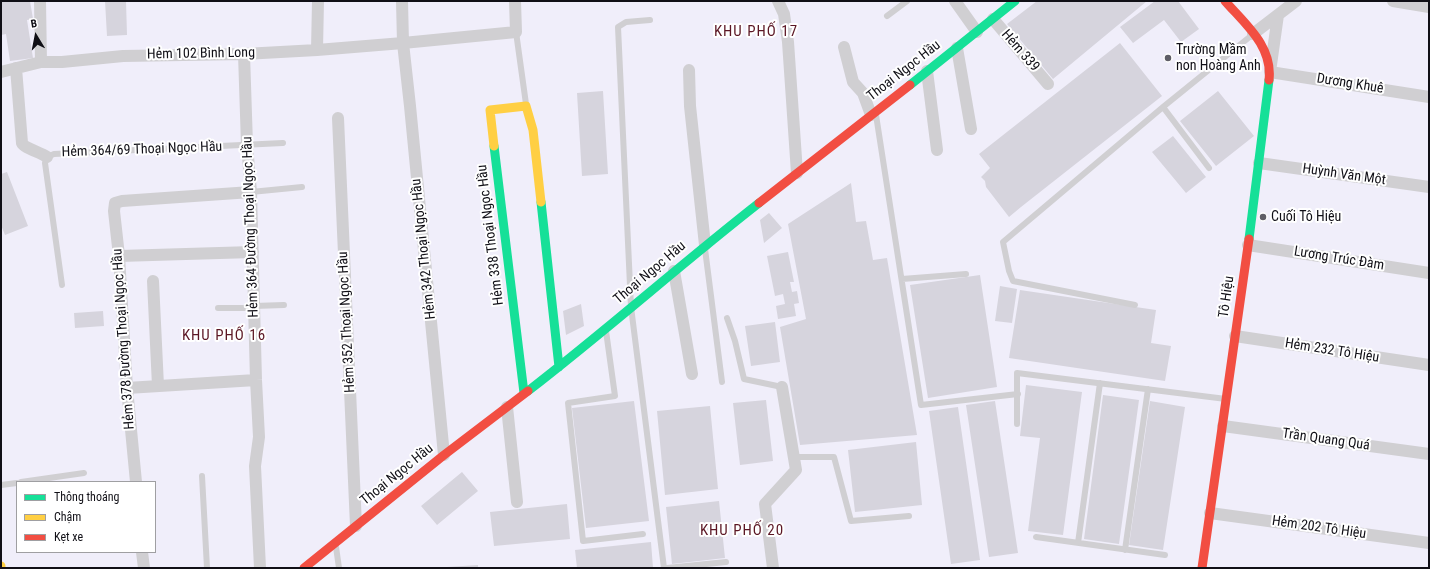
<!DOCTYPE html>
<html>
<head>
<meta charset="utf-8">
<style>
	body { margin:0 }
	#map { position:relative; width:1430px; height:569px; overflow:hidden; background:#f0eefa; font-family:"Roboto Condensed",sans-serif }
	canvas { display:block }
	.frame { position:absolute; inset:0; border:2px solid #100f16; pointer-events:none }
	.legend { position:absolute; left:16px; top:481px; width:140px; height:72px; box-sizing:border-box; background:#fff; border:1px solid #9f9fa2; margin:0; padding:5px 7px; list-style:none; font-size:12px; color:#100f16 }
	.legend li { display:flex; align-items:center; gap:8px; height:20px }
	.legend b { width:20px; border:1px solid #9f9fa2 }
	.north { position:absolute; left:16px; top:16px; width:40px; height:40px; -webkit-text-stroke:3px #fff; paint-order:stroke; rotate:350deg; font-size:11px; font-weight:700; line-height:16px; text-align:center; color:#100f16 }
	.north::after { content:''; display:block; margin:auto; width:14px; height:18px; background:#100f16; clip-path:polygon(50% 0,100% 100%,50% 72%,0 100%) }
</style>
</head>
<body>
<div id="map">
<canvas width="1430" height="569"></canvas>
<div class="frame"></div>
<ul class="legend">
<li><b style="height:5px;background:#16e098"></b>Thông thoáng</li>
<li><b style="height:5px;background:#ffcf43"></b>Chậm</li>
<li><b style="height:5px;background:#f24e42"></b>Kẹt xe</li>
</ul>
<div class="north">B</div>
</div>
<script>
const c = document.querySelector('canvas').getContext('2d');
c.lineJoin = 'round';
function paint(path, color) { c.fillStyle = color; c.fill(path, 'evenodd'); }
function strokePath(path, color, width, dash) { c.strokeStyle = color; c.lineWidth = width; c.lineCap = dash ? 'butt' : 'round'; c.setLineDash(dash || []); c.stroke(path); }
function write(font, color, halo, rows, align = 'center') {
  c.font = font + ' "Roboto Condensed",sans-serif'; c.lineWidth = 4; c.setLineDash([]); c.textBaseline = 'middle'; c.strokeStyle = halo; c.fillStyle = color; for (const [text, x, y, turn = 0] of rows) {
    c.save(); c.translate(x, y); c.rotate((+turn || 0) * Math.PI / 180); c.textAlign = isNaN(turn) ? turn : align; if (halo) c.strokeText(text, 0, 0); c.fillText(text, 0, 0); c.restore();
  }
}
const building = new Path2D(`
	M1 1H30L33 19 27 20 33 58 10 61 6 34 1 35Z
	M105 1H126L127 35 107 36Z
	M1037 1H1147L1053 79 1007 24Z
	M1155 1H1178L1199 29 1181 42 1164 20 1133 43 1120 27Z
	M1120 43 1162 96 1021 207 1009 217 986 187 985 181 981 177 990 168 979 154Z
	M603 91 608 174 582 176 577 93Z
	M1218 91 1254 136 1216 166 1180 121Z
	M1173 136 1206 177 1186 193 1152 152Z
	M7 172 28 226 5 235 1 225V174Z
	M851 183 856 222 866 221 873 260 887 258 917 435 800 445 780 327 806 319 788 224Z
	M769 213 782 228 764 243 760 220Z
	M788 252 794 282H790L792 292 797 291 799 303 794 304 796 316 778 319 776 306 785 304 783 294 775 296 767 256Z
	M980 275 997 387 928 398 910 285Z
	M1000 286 1017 289 1012 323 995 321Z
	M1020 290 1156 310 1151 343 1171 346 1165 381 1009 358Z
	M581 304 584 326 566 335 563 311Z
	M103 311 104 326 75 328 74 313Z
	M775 322 780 362 751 366 745 326Z
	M1026 385 1082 392 1063 535 1028 531 1040 438 1020 436Z
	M1103 395 1139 400 1119 544 1084 539Z
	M766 400 773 461 740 465 733 403Z
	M634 401 649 521 586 528 572 408Z
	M995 401 1018 553 989 557 966 405Z
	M1150 401 1185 407 1163 550 1129 545Z
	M710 406 718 489 665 495 657 411Z
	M958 407 980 560 951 564 929 411Z
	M916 442 922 505 855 512 848 450Z
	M462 472 478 491 437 525 421 506Z
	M719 501 725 558 672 564 666 507Z
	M567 504 570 539 494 546 490 512Z
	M651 542 653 568H577L575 550Z
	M478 565V568H447V567Z`);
const lane = new Path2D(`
	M887 16 907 1
	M650 20 626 22 618 27 631 307 664 568
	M516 32 526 104
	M1163 107 1209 168
	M876 115 921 405 1018 394
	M251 192 302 187
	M705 249 722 382
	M902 279 966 274
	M62 285 45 163 47 157 54 154 283 143
	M1135 305 1013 281 1009 271 1003 242 1163 107 1252 35
	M254 306 284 305
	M218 308H254
	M727 318 735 341 744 379 782 387
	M606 331 615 396 568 403 583 541 643 534
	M1017 424V373L1226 399
	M793 457H834L851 521 909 516
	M202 476 207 568
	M21 482 84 473
	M1 485 17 483
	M1036 537 1165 555
	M1078 543 1100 383
	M336 547 339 568
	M1125 550 1148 389
	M667 568 726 562`);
const street = new Path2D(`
	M40 1 41 62
	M402 1 403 43 410 106 444 455
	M778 1 784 14 788 42 797 173
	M955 1 977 32
	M1393 1 1429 7
	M1278 15 1270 72 1429 97
	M993 19 1048 84
	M1253 34 1296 1
	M844 47 853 82 863 93 871 115
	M957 48 971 129
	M317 50 318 1
	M244 54 247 145 251 192 256 380 259 437 255 466 260 568
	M16 68 22 143C24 148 40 152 47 157
	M689 70 690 106 705 245
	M927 71 937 150
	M1 72 41 62H62L123 56 244 54 317 50 403 43 516 32 515 1
	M338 118 356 526
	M1259 163 1429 187
	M1248 245 1429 273
	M119 256 253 252
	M674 271 692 374
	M153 281 158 386
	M1235 336 1429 365
	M127 388 256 380
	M507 407 517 502
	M1223 426 1429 454
	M136 482 127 388 119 256 114 211 115 203 122 201 251 192
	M1210 513 1429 543
	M142 552 144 568
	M773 568 765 504 796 470 782 387`);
const fast = new Path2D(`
	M910 85 1015 1
	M494 146 524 393
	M541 202 559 367
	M1249 239 1269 80
	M528 391C607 330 681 264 759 203`);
const slow = new Path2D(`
	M494 146 490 110 526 106 533 130 541 202
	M1 566V568`);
const jam = new Path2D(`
	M1225 1C1245 24 1273 46 1269 80
	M759 203 910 85
	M304 568 444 455 528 391
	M1202 568 1249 239`);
const markers = [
	[1168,58,4,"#5e5d66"],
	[1263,217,4,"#5e5d66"]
];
const poiNames = [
	["Trường Mầm",1176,50],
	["non Hoàng Anh",1176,66],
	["Cuối Tô Hiệu",1271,217]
];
const streetNames = [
	["Hẻm 339",1020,51,49],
	["Hẻm 102 Bình Long",201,54,-1],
	["Thoại Ngọc Hầu",904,71,-38],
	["Dương Khuê",1350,84,9],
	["Hẻm 364/69 Thoại Ngọc Hầu",142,150,-2],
	["Huỳnh Văn Một",1344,175,8],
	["Hẻm 364 Đường Thoại Ngọc Hầu",251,227,-92],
	["Hẻm 338 Thoại Ngọc Hầu",491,235,-97],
	["Hẻm 342 Thoại Ngọc Hầu",424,249,-96],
	["Lương Trúc Đàm",1339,259,9],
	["Thoại Ngọc Hầu",650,273,-40],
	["Tô Hiệu",1227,297,-82],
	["Hẻm 352 Thoại Ngọc Hầu",347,322,-93],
	["Hẻm 378 Đường Thoại Ngọc Hầu",124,339,-94],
	["Hẻm 232 Tô Hiệu",1332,351,9],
	["Trần Quang Quá",1326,440,8],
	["Thoại Ngọc Hầu",397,475,-39],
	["Hẻm 202 Tô Hiệu",1319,528,8]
];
const neighbourhoodNames = [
	["KHU PHỐ 17",756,32],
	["KHU PHỐ 16",224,336],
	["KHU PHỐ 20",742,531]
];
paint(building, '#d6d4dd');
strokePath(lane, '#d0cfd2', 6);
strokePath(street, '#d0cfd2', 12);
strokePath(fast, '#16e098', 9);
strokePath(slow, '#ffcf43', 9);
strokePath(jam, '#f24e42', 9);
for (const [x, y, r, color] of markers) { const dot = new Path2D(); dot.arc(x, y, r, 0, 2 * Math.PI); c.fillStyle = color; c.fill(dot); strokePath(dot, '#fff', 1.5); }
write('14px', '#100f16', '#fff', poiNames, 'left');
write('14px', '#100f16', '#fff', streetNames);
c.letterSpacing = '1px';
write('15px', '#5b1624', '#fff', neighbourhoodNames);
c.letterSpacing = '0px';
</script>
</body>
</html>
